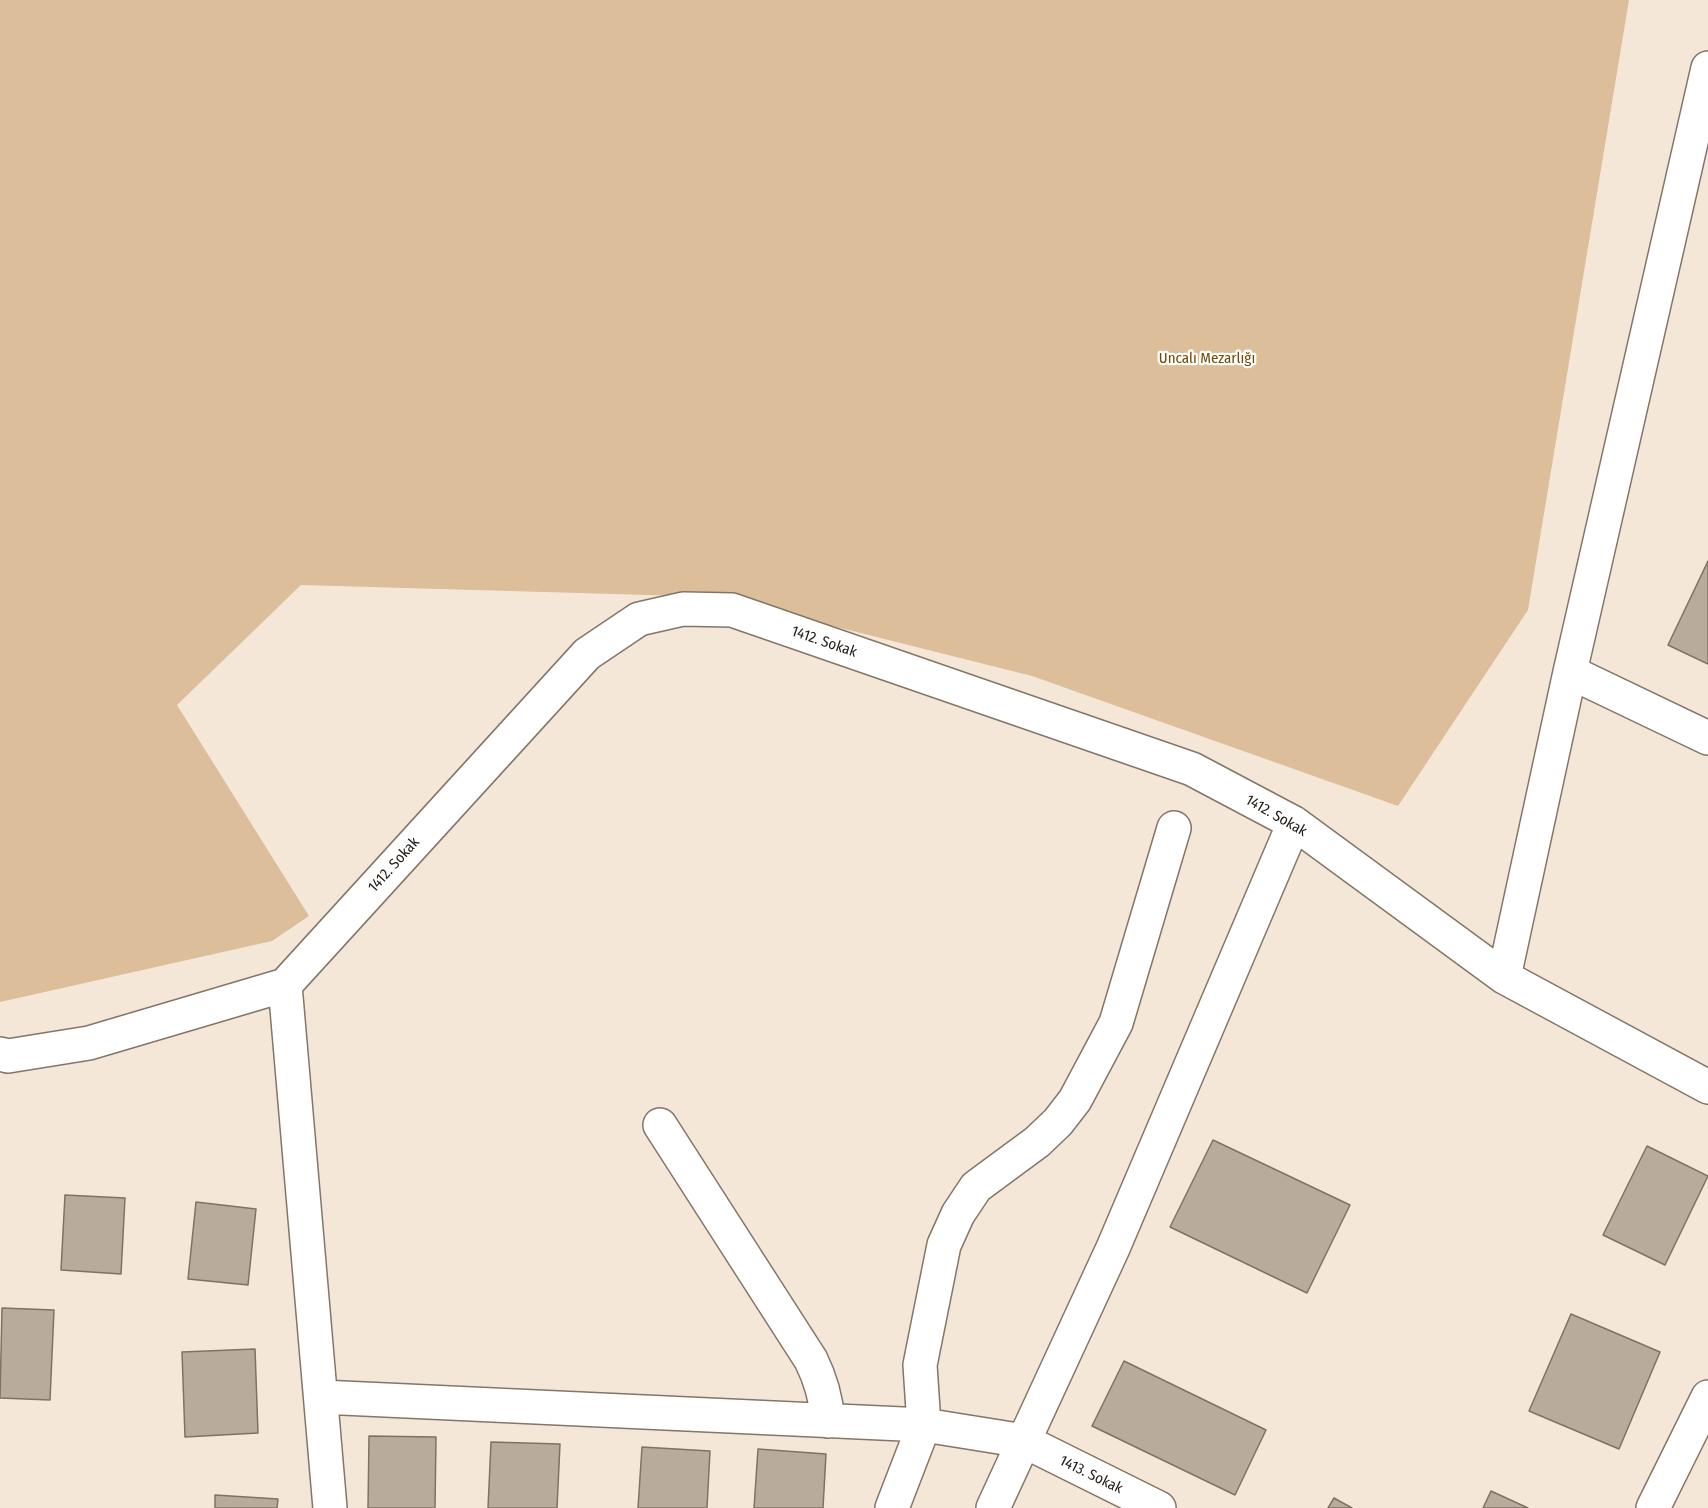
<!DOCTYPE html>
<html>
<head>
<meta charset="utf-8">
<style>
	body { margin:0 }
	canvas { display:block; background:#f5e7d8 }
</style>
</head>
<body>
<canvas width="1708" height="1508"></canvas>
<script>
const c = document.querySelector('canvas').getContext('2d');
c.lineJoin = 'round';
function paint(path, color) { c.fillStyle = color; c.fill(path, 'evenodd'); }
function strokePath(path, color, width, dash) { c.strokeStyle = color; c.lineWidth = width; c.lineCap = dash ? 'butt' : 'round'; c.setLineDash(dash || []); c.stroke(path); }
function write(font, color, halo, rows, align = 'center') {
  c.font = font + ' "Fira Sans Condensed",sans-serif'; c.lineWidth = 4.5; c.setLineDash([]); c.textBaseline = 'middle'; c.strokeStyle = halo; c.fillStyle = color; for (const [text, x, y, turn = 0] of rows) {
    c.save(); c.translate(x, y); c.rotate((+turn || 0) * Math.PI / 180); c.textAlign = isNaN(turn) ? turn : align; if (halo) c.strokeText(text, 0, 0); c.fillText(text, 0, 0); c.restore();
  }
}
const green = new Path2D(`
	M0 0H1629L1528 610 1398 806 1032 676 717 597 301 585 177 705 309 916 272 941 0 1002Z`);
const building = new Path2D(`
	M1708 561V664L1668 645Z
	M1213 1140 1350 1205 1307 1293 1170 1227Z
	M1647 1146 1708 1176 1665 1265 1603 1235Z
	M65 1195 125 1198 121 1274 61 1270Z
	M196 1202 256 1209 248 1285 188 1279Z
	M2 1308 54 1310 50 1400 0 1398Z
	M1571 1314 1660 1352 1619 1449 1529 1411Z
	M255 1349 258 1433 185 1437 182 1352Z
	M1124 1361 1266 1430 1235 1495 1092 1426Z
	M369 1436 436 1437 435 1508H368Z
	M491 1442 560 1444 557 1508H488Z
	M642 1447 710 1451 707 1508H638Z
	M758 1449 826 1454 823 1508H754Z
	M1491 1491 1528 1508H1483Z
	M215 1495 278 1499 277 1508H215Z
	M1334 1498 1352 1508H1328Z`);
const minor = new Path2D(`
	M1570 672 1708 738
	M1504 977 1570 672 1708 68
	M285 985 330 1508
	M0 1054 8 1056 89 1043 285 985 587 654 639 619 683 609 732 610 1192 769 1294 823 1504 977 1708 1087
	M660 1125 811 1360C821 1380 826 1398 828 1421
	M321 1397 924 1425 1024 1441 1159 1508
	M892 1508 924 1425 920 1365 944 1245 958 1214 976 1187 1037 1142 1058 1122 1075 1100 1116 1023 1174 828
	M993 1508 1113 1248 1294 823`);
const major = new Path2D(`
	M1653 1508 1708 1397`);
const parkNames = [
	["Uncalı Mezarlığı",1207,359]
];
const streetNames = [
	["1412. Sokak",824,642,19],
	["1412. Sokak",1276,816,30],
	["1412. Sokak",394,865,-48],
	["1413. Sokak",1091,1475,26]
];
paint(green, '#ddbe9b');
paint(building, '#b8ab9c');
strokePath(building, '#7f7264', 1.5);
strokePath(minor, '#837668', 36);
strokePath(major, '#837668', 36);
strokePath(minor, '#fff', 33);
strokePath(major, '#fff', 33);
write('15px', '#734802', '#fff', parkNames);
write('15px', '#211c17', '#fff', streetNames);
</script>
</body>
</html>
